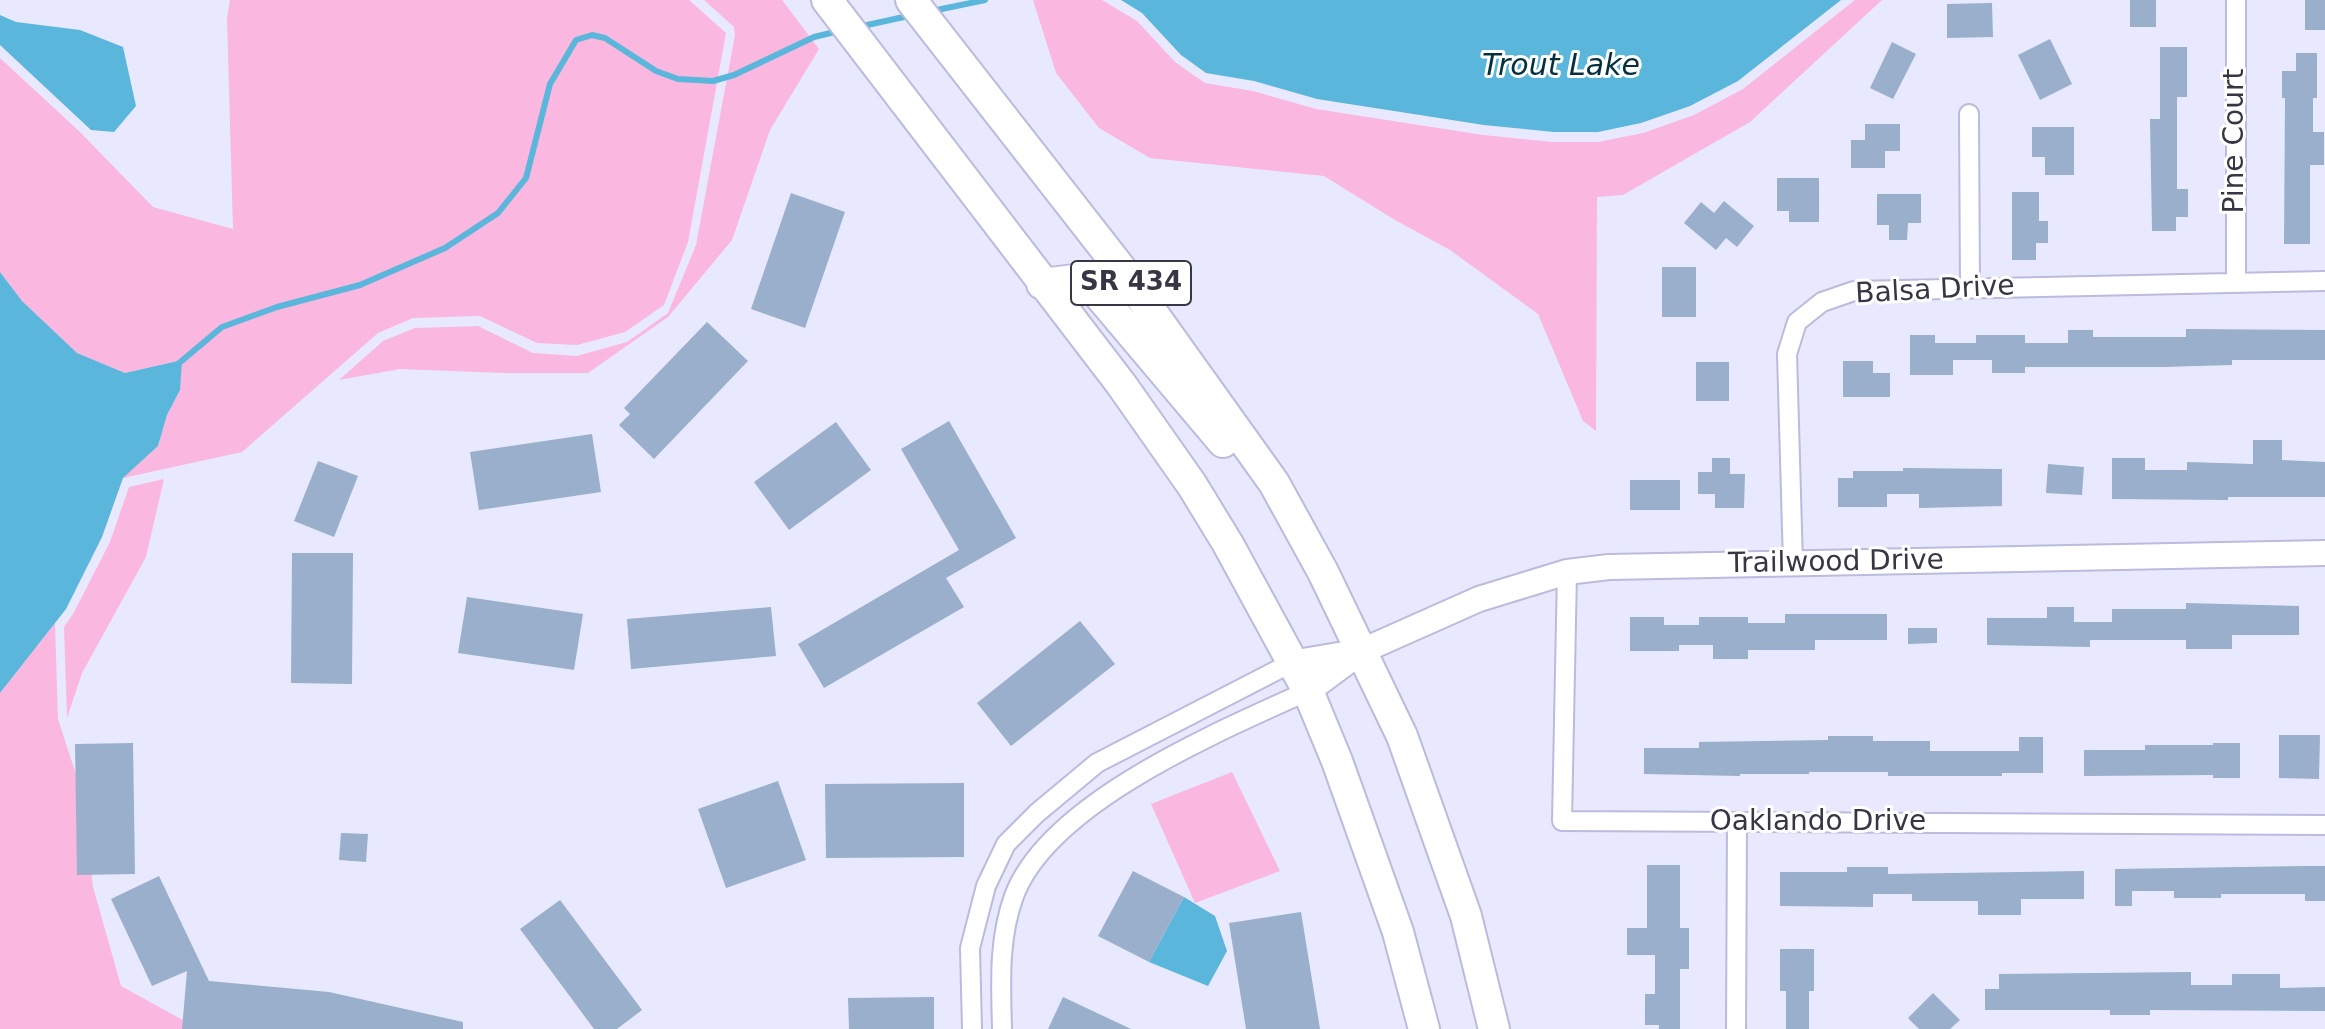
<!DOCTYPE html>
<html>
<head>
<meta charset="utf-8">
<style>
	body { margin:0 }
	canvas { display:block; background:#e8e9fe }
</style>
</head>
<body>
<canvas width="2325" height="1029"></canvas>
<script>
const c = document.querySelector('canvas').getContext('2d');
c.lineJoin = 'round';
function paint(path, color) { c.fillStyle = color; c.fill(path, 'evenodd'); }
function strokePath(path, color, width, dash) { c.strokeStyle = color; c.lineWidth = width; c.lineCap = dash ? 'butt' : 'round'; c.setLineDash(dash || []); c.stroke(path); }
function write(font, color, halo, rows, align = 'center') {
  c.font = font + ' "DejaVu Sans",sans-serif'; c.lineWidth = 6; c.setLineDash([]); c.textBaseline = 'middle'; c.strokeStyle = halo; c.fillStyle = color; for (const [text, x, y, turn = 0] of rows) {
    c.save(); c.translate(x, y); c.rotate((+turn || 0) * Math.PI / 180); c.textAlign = isNaN(turn) ? turn : align; if (halo) c.strokeText(text, 0, 0); c.fillText(text, 0, 0); c.restore();
  }
}
const green = new Path2D(`
	M230 0H689L726 33 688 242 664 305 625 332 577 345 537 343 480 316 413 318 378 333 242 452 123 478 158 446 167 415 180 390 181 360 125 373 77 353 22 301 0 272V58L79 131 153 207 233 229 227 18Z
	M704 0H782L819 49 770 130 732 240 668 317 588 373H503L400 369 339 380 383 341 415 328 478 326 533 353 577 356 627 342 668 313 696 245 735 35 734 27Z
	M1033 0H1102L1137 21 1175 62 1205 83 1253 91 1316 109 1483 135 1553 142H1598L1643 133 1694 115 1743 89 1855 0H1882L1750 122 1623 195 1597 197 1596 431 1583 421 1538 314 1450 250 1395 220 1324 176 1150 158 1099 128 1056 73Z
	M164 479 146 557 82 673 67 718 64 627 73 614 110 542 129 487Z
	M55 623 58 719 82 793 93 887 121 986 199 1029H0V693Z
	M1232 772 1280 871 1195 903 1151 804Z`);
const water = new Path2D(`
	M1121 0H1841L1738 81 1690 106 1641 123 1598 132H1554L1484 125 1317 99 1254 81 1206 73 1181 55 1142 13Z
	M0 15 16 22 80 30 123 47 136 106 114 132 91 130 0 45Z
	M0 272 22 301 77 353 125 373 182 360 180 390 167 415 158 446 123 478 102 537 66 609 0 693Z
	M1184 897 1215 916 1227 951 1208 986 1149 962Z`);
const stream = new Path2D(`
	M932 11 985 0
	M858 27 913 15
	M178 364 222 327 277 307 360 285 445 248 498 213 526 178 550 84 576 40 592 35 605 38 656 71 678 79 713 81 734 75 814 37 839 31`);
const building = new Path2D(`
	M2130 0H2156V27H2130Z
	M2305 0H2325V30H2305Z
	M1992 3 1993 37 1947 38V4Z
	M2050 39 2072 84 2040 100 2018 55Z
	M1892 42 1916 54 1893 99 1870 88Z
	M2160 47H2187V97H2177V189H2188V217H2176V231H2152L2150 119H2160Z
	M2296 53H2317V98H2313V132H2324V165H2310V244H2284L2285 98H2282V71H2296Z
	M1865 124H1900V151H1885V168H1851V140H1865Z
	M2032 127H2074V175H2045V157H2032Z
	M1777 178H1819V222H1789V211H1777Z
	M2012 192H2039V221H2048V243H2036V260H2012Z
	M791 193 845 212 805 328 751 309Z
	M1877 194H1921V223H1908L1907 240H1889V225H1877Z
	M1724 201 1754 226 1737 247 1726 238 1716 250 1684 223 1701 202 1714 213Z
	M1662 267H1696V317H1662Z
	M707 322 748 361 654 459 619 425 630 414 624 408Z
	M2186 329 2325 330V360H2232V365L2163 367H2025V373H1992V360H1953V375H1910V335H1935V343H1976V335H2025V343H2068V330H2093V337H2186Z
	M1843 361H1873V373H1890V397H1843Z
	M1696 362H1729V401H1696Z
	M949 421 1016 538 946 578 964 607 824 688 798 644 959 550 901 449Z
	M836 422 871 470 789 530 754 482Z
	M592 434 601 492 479 510 470 452Z
	M2253 440H2282V460L2325 462V497H2228V500L2112 499V458H2145V470H2187V462L2253 464Z
	M1712 458H1730V474H1745L1744 508H1715V494H1698V472H1712Z
	M318 461 358 476 334 537 294 521Z
	M2048 464 2084 467 2082 495 2046 493Z
	M1903 468 2002 469V506L1919 508V494H1887V507H1838V478H1853V471H1903Z
	M1630 480H1680V510H1630Z
	M292 553H353L352 684 291 683Z
	M467 597 583 614 574 670 458 653Z
	M2186 603 2299 606V635H2232V649H2186V640H2090V647L1987 645V618H2047V607H2074V622H2112V609H2186Z
	M771 607 776 656 631 669 627 619Z
	M1785 614H1887V640H1815V650H1748V659H1713V645H1679V651H1630V617H1664V625H1699V617H1748V623H1785Z
	M1080 621 1115 664 1011 746 977 703Z
	M1908 628H1937V643L1908 644Z
	M2279 735H2320L2319 779 2279 778Z
	M1828 736H1873V741H1930V751H2019V737H2043V773H2002V776H1888V772H1809V774H1740V776L1644 774V748H1699V742L1828 740Z
	M133 743 135 874 77 875 75 744Z
	M2213 743H2240V778H2213V775L2084 776V750H2145V745H2213Z
	M778 781 806 860 726 888 698 809Z
	M964 783V857L826 858 825 784Z
	M341 833 368 834 366 862 339 860Z
	M1647 865H1680V928H1689V969H1680V1029H1659V1025H1645V994H1655V955H1627V928H1647Z
	M2305 866H2325V901H2305V894H2221V898H2174V891H2132V906H2115V869Z
	M1847 867H1888V874L2084 871V899H2021V915H1978V901H1912V894H1873V907L1780 906V872H1847Z
	M1133 871 1184 897 1149 962 1098 936Z
	M159 876 209 981 329 992 463 1022V1029H182L187 971 152 986 111 899Z
	M560 900 642 1010 617 1029H594L520 929Z
	M1301 912 1320 1029H1246L1229 923Z
	M1780 949H1814V991H1809V1029H1786V991H1780Z
	M2191 972V985H2232V974H2280V988L2325 987V1011L2150 1010V1015H2110V1010H1985V989H1999V974Z
	M1933 993 1960 1020 1950 1029H1919L1908 1018Z
	M934 997V1029H849L848 998Z
	M1063 997 1131 1029H1048Z`);
const minor = new Path2D(`
	M1969 114 1970 288
	M2236 283V0
	M1793 564 1787 354 1797 322 1822 302 1854 291 2325 281
	M1567 572 1562 821 2325 825
	M972 1029 970 948 986 886 1006 844 1037 813 1097 763 1291 663
	M1002 1029C1001 984 998 940 1014 896 1049 802 1220 731 1308 691
	M1736 1029 1737 823`);
const tertiary = new Path2D(`
	M1291 663 1356 652
	M1308 691 1362 651 1479 599 1567 572 1609 567 2325 553`);
const primary = new Path2D(`
	M827 0 1121 384 1192 485 1228 544 1308 691 1337 761 1398 932 1424 1029
	M911 0 1121 269 1274 483 1323 572 1402 736 1466 916 1494 1029
	M1042 284 1074 280 1094 289 1223 442`);
const shields = [
	[1131,283,120]
];
const shieldNames = [
	["SR 434",1131,283]
];
const streetNames = [
	["Pine Court",2236,141,-90],
	["Balsa Drive",1935,291,-3],
	["Trailwood Drive",1836,563,-1],
	["Oaklando Drive",1818,823]
];
const waterNames = [
	["Trout Lake",1561,67]
];
paint(green, '#fab7df');
paint(water, '#5ab6db');
strokePath(stream, '#5ab6db', 6);
paint(building, '#99afcb');
strokePath(minor, '#babbdd', 22);
strokePath(tertiary, '#babbdd', 28);
strokePath(primary, '#babbdd', 34);
strokePath(minor, '#fff', 18);
strokePath(tertiary, '#fff', 24);
strokePath(primary, '#fff', 30);
for (const [x, y, w] of shields) { const box = new Path2D(); box.roundRect(x - w / 2, y - 22, w, 44, 6); c.fillStyle = '#fff'; c.fill(box); strokePath(box, '#363644', 2); }
write('bold 26px', '#363644', null, shieldNames);
write('28px', '#363644', '#fff', streetNames);
write('italic 30px', '#043140', '#fff', waterNames);
</script>
</body>
</html>
